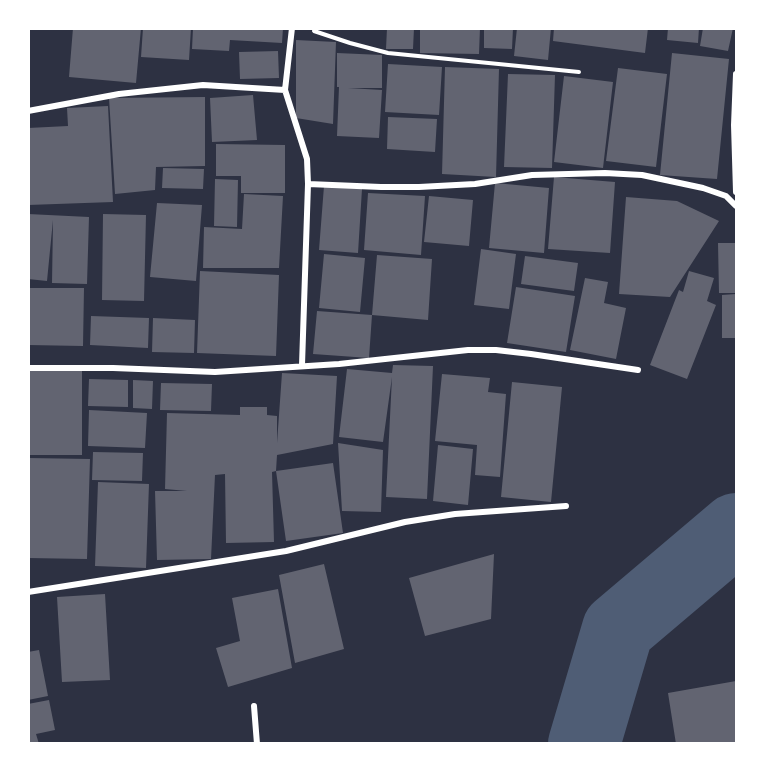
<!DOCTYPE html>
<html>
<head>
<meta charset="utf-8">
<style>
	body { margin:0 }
	#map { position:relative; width:765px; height:772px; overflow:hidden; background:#2d3142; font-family:"Noto Sans",sans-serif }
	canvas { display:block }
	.frame { position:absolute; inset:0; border:30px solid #fff; pointer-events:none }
</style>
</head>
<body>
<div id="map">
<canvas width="765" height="772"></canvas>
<div class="frame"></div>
</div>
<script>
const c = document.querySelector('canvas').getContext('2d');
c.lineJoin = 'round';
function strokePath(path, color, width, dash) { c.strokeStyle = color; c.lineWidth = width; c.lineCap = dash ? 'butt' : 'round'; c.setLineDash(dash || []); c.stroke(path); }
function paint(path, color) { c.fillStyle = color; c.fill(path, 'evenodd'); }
const river = new Path2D(`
	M584 744 618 629 736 529`);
const building = new Path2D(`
	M73 28H141L136 83 69 77Z
	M143 28H191L189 60 141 57Z
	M193 28H283L282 43 230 40 229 51 192 49Z
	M387 28H414L413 49H386Z
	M420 28H480L479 54 420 53Z
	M484 28H513L512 49 484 48Z
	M517 28H551L548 60 514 56Z
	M554 28H648L645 53 553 41Z
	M668 28H699L698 43 667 40Z
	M703 28H733L728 51 700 46Z
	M296 40 336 42 333 124 296 118Z
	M278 51 279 78 240 79 239 52Z
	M337 53 382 55V88H348L382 90 379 138 337 136 339 87H337Z
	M672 53 729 59 717 179 660 175Z
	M388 64 442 67 439 115 385 112Z
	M445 67 499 69 496 177 442 174Z
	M618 68 667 74 656 167 606 161Z
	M508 74 555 75 552 168 504 167Z
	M564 76 613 82 603 168 554 162Z
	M253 95 257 140 212 142 210 98Z
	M205 97V166L156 167 155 190 115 194 109 98Z
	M108 106 113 202 28 205V128L68 126 67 108Z
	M388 117 437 119 435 152 387 149Z
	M216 144 285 145V193H241V176H216Z
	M163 168 204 169 203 189 162 188Z
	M554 177 615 182 610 253 548 249Z
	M215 179 238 180 237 227 214 226Z
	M495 183 549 188 544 253 489 248Z
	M324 186 362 189 358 253 319 250Z
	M368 193 425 196 421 255 364 250Z
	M244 194 283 196 279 268H203L204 227 242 229Z
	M429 196 473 200 469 246 424 242Z
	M626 197 677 201 719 221 670 297 619 294Z
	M157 203 202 205 196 281 150 277Z
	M28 214 89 217 87 284 52 283 53 220 47 281 28 279Z
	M103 214 146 215 144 301 102 300Z
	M718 243H736V293H719Z
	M481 249 516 254 509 309 474 305Z
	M324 254 365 258 360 312 319 308Z
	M377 255 432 259 428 320 372 315Z
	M525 256 578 263 574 291 521 284Z
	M200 271 279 275 276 356 197 353Z
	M689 271 714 278 707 301 716 305 687 379 650 365 679 290 683 292Z
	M585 278 608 282 604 303 626 308 616 359 570 350Z
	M516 287 575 296 566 352 507 343Z
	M28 288H84L83 346 28 345Z
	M736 294V338H722V295Z
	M317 311 372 315 369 358 313 354Z
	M91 316 149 318 148 348 90 345Z
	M153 318 195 320 194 353 152 352Z
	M393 365 433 366 427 499 386 497 392 377 383 442 339 437 347 369 392 373Z
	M28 371H82V455H28Z
	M282 373 337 376 333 444 277 455 276 471 272 472 274 542 226 543 225 474 215 475 211 559 157 560 155 491H187L165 489 167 413 240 415V407H267V415L277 416V443Z
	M442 374 490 378 488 392 506 394 500 477 475 475 477 445 435 441Z
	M89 379 128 380V407L88 406Z
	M133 380 153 381 152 409 133 408Z
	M512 382 562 387 551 502 501 497Z
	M161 383 212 384 211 411 160 410Z
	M89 410 147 413 145 448 88 446Z
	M338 443 383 450 381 512 342 511Z
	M438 445 473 449 468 505 433 501Z
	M93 452 143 453 142 481 92 480Z
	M28 458 90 459 87 559 28 558Z
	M333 463 343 533 286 541 276 471Z
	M98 482 149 484 146 568 95 566Z
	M494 554 491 619 425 636 409 578Z
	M324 564 344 649 295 663 279 575Z
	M278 589 292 668 228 687 216 648 240 641 232 598Z
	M105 594 110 680 62 682 57 597Z
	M39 650 48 696 28 700V652Z
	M736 681V744H676L668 693Z
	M49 700 55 730 36 734 39 744H28V704Z`);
const path = new Path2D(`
	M314 31 350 43 388 53 579 72`);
const minor = new Path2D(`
	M292 28 285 90 307 159 308 184 302 365
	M736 74 734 125 736 192
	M28 111 119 94 203 85 285 90
	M308 184 381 187H419L475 184 532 175 605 173 642 175 703 188 726 196 736 206
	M28 368H113L215 372 339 364 468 350H496L531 354 638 370
	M28 592 286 551 405 522 455 514 566 506
	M254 706 257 744`);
strokePath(river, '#4f5d75', 72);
paint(building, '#626471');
strokePath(path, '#fff', 4);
strokePath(minor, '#fff', 6);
</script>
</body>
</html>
